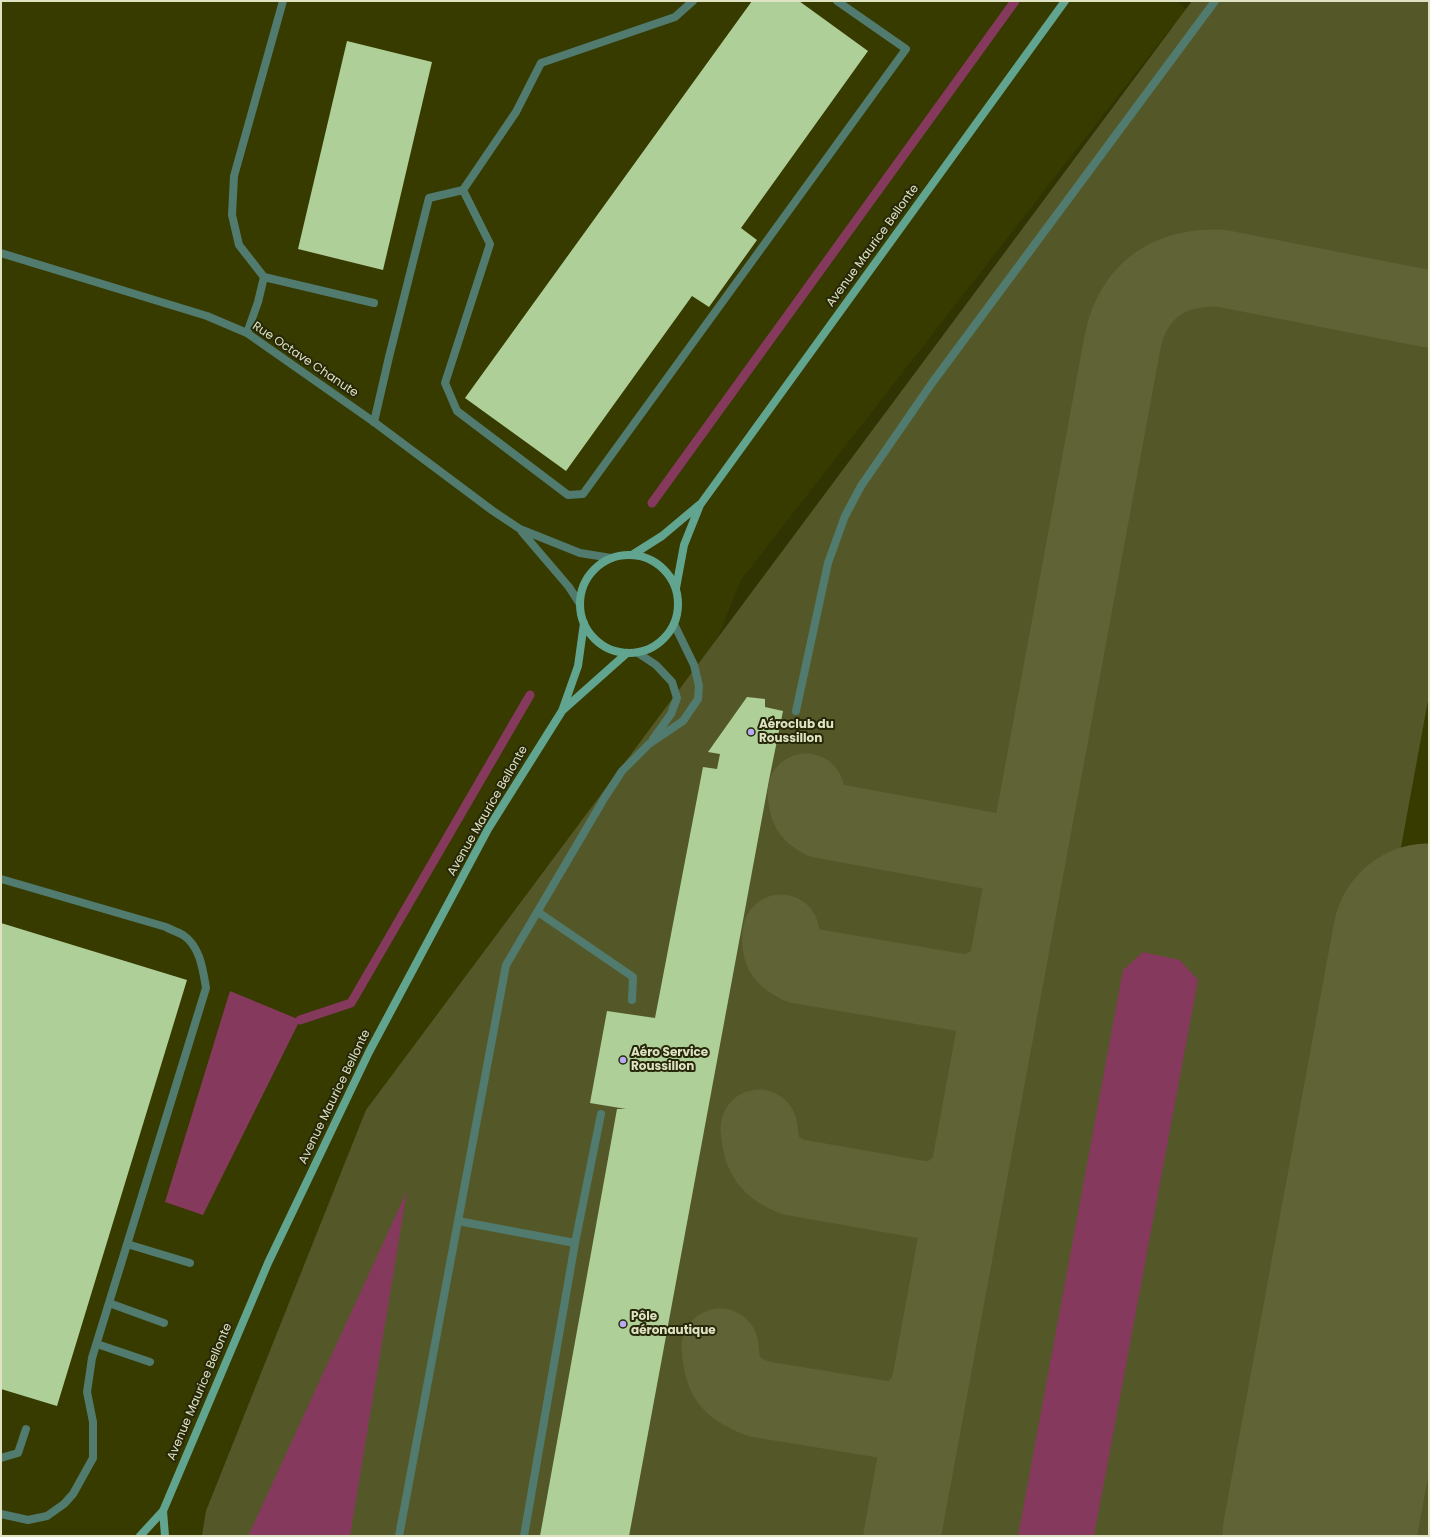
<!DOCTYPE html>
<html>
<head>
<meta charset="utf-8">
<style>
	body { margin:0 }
	#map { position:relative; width:1430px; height:1537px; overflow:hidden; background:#303302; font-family:Poppins,sans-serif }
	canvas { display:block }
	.frame { position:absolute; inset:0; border:2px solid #dfe3c4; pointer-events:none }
</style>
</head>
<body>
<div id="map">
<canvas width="1430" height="1537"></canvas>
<div class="frame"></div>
</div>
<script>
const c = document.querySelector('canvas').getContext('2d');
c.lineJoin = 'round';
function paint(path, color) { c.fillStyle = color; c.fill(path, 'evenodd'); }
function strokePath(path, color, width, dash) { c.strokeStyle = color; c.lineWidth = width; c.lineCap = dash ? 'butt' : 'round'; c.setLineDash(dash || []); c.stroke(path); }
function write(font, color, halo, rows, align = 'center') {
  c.font = font + ' Poppins,sans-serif'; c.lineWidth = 4; c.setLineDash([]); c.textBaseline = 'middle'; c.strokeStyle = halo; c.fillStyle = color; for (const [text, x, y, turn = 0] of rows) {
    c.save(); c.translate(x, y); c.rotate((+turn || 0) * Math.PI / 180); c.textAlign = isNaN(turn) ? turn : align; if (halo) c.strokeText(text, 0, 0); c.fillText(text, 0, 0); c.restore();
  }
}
const built = new Path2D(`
	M1 1H1176L1186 9 1192 1H1429V1536H540L1174 24 741 580 557 1035 514 1536H1Z`);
const green = new Path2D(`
	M1192 1H1429V282L1227 246 1189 248 1162 260 1136 279 1121 299 1110 328 1010 833 990 962 882 1536H202L206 1511 366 1110Z
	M1209 286 1226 288 1429 325V695L1274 1536H925L1153 323C1172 303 1181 293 1209 286Z
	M1429 1177V1536H1396L1385 1511 1378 1455Z`);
const water = new Path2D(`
	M1143 952 1180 960 1198 980 1094 1536H1018L1123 970Z
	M230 991 300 1020 203 1215 165 1202Z
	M407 1191 350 1536H248L250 1532Z`);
const stream = new Path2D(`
	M652 503 1015 1
	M300 1020 351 1003 530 695`);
const taxiway = new Path2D(`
	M806 792C808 808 808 813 823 820L1007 854C1017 852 1022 849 1030 843
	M781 933C779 951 783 957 799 965L963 993C983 992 994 984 1007 969
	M759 1128C760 1135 760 1144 763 1150 768 1164 780 1172 793 1177L924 1200C946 1199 956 1191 969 1174
	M720 1347C722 1378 730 1388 759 1399L887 1420C910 1418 917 1409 929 1391
	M902 1536 1122 345C1124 335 1126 325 1131 316 1149 279 1182 267 1220 268L1429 309
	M1322 1536 1326 1498`);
const runway = new Path2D(`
	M1319 1536 1429 940`);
const building = new Path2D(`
	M752 1H799L868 51 741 228 757 240 709 307 692 296 566 471 465 398Z
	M347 41 432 62 383 270 298 249Z
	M747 697 765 699V707L783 711 769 780 629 1536H540L617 1109H626L590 1103 607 1011 655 1018 703 767 717 769 720 754 708 752Z
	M1 923 187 980 57 1406 1 1389Z`);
const lane = new Path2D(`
	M463 190 490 244 445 383 457 411 568 495 583 494 906 49 837 1
	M264 277 239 245 232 215 234 176 283 1
	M247 333 258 302 264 277 374 303
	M374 422 389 357 429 198 463 190 516 112 541 63 675 17 693 1
	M638 653 656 665 672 682 677 698 671 714 653 739
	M796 711 828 563 845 516 861 486 932 383 1215 1
	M1 879 166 927C171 930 178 932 183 935 200 946 203 970 206 988L92 1358 87 1392 93 1422V1458L73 1494 64 1504 47 1516 28 1520 1 1514
	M538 912 633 977 632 1000
	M458 1221 575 1243
	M127 1244 190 1263
	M109 1303 164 1323
	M97 1344 150 1362
	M1 1458 18 1453 26 1429
	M399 1536 506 965 605 797 622 771 649 744 683 721 698 699 699 686 694 665 674 624
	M524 1536 575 1243 601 1114`);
const street = new Path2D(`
	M1 253 207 316 247 333 374 422 493 511 520 529 580 553 611 558
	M522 532 569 587 580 604`);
const secondary = new Path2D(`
	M632 555 662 536 699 505
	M580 604a49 49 0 1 1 98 0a49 49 0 1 1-98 0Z
	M676 588 684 545 700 505 1065 1
	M563 710 627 653
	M163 1511 165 1536
	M140 1536 163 1511 268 1263 369 1052 488 829 562 711 578 666 584 623`);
const markers = [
	[751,732,4,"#baaaf6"],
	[623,1060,4,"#baaaf6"],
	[623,1324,4,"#baaaf6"]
];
const streetNames = [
	["Avenue Maurice Bellonte",873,246,-54],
	["Rue Octave Chanute",305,360,34],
	["Avenue Maurice Bellonte",488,811,-60],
	["Avenue Maurice Bellonte",335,1097,-64],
	["Avenue Maurice Bellonte",200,1392,-67]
];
const poiNames = [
	["Aéroclub du",759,725],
	["Roussillon",759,739],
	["Aéro Service",631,1053],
	["Roussillon",631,1067],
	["Pôle",631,1317],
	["aéronautique",631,1331]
];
paint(built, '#373b00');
paint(green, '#545828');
paint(water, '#85395c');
strokePath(stream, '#85395c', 9);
strokePath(taxiway, '#606336', 77);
strokePath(runway, '#606336', 193);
paint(building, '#aed098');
strokePath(lane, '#517b6e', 8);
strokePath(street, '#517b6e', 8);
strokePath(secondary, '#61a591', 8);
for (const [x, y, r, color] of markers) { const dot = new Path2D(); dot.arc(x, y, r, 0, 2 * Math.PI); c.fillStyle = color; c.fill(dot); strokePath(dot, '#262808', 1.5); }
write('12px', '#dfe3c4', '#262808', streetNames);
write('bold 12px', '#dfe3c4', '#262808', poiNames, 'left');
</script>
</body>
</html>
